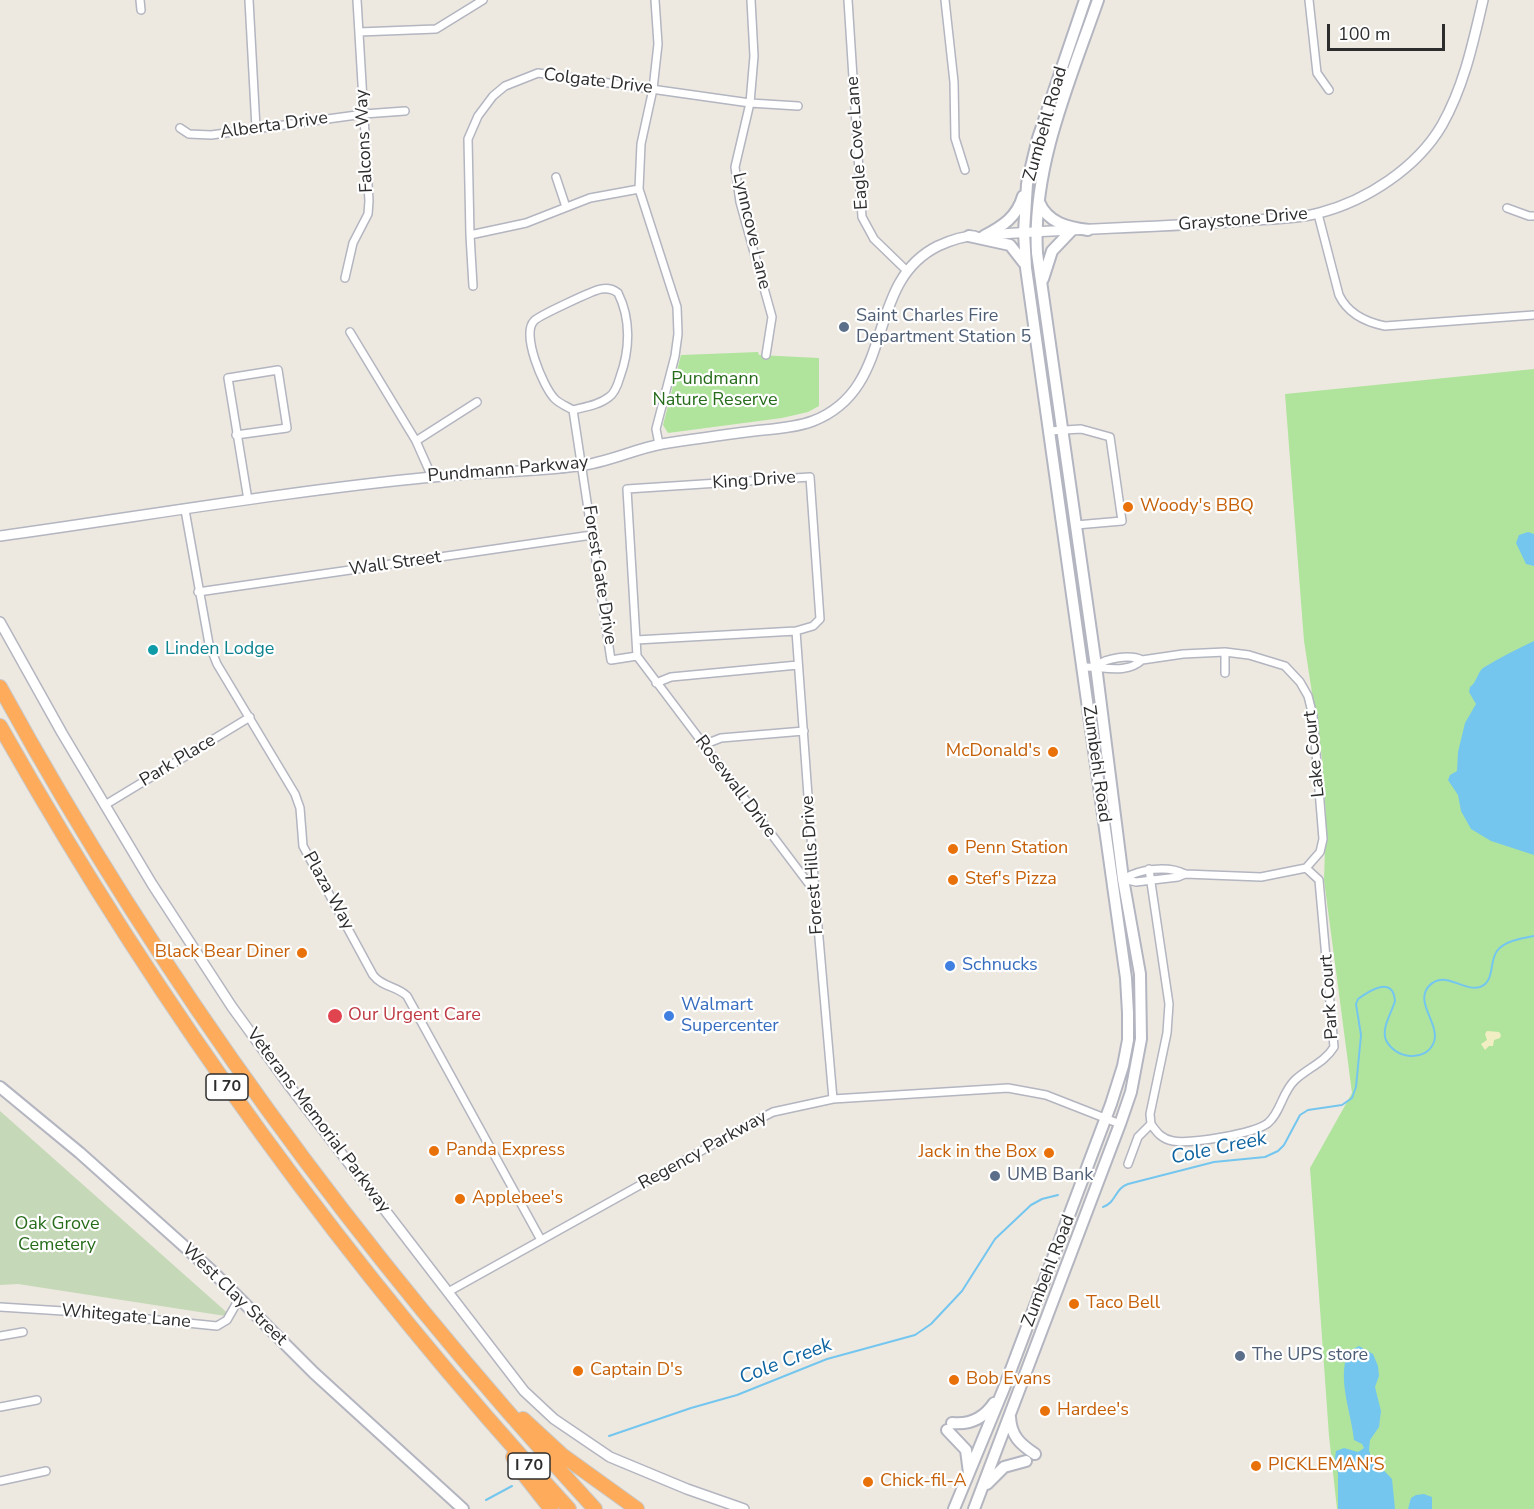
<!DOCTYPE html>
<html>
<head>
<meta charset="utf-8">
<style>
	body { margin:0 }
	#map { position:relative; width:1534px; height:1509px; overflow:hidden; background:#eee9e0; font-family:"Nunito Sans",sans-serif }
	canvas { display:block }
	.scale { position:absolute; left:1327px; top:24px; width:118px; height:27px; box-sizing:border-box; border:3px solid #2d2d2d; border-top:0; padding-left:8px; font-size:18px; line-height:21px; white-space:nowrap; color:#2d2d2d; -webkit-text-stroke:4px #fff; paint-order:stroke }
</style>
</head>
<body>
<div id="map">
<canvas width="1534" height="1509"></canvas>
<div class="scale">100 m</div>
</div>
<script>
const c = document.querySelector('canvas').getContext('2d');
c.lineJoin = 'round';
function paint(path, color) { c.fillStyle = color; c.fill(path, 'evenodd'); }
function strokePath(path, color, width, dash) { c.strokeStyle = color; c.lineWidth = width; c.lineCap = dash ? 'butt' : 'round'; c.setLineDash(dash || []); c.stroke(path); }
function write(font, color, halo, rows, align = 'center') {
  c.font = font + ' "Nunito Sans",sans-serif'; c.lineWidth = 4.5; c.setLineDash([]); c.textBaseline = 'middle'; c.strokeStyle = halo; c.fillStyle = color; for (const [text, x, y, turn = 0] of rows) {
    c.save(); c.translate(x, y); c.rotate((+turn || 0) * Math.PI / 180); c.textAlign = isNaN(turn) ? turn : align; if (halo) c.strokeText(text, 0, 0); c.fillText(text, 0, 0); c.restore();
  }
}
const green = new Path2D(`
	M758 352 759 355 819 358V406L808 412 782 418 668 433 663 425 681 355Z
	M1534 369V1509H1337L1329 1436 1310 1168 1352 1093 1324 880 1326 816 1322 758 1304 641 1285 394Z`);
const sand = new Path2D(`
	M1487 1031 1499 1032 1501 1035 1500 1038 1494 1040 1493 1046H1489L1485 1050 1481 1044 1487 1040 1485 1034Z`);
const cemetery = new Path2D(`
	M0 1111 232 1317 18 1284 0 1285Z`);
const water = new Path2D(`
	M1528 532 1534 534V566L1526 564 1516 543 1519 535Z
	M1534 641V855L1491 841 1471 829 1461 811 1458 795 1448 780 1450 775 1457 771 1458 752 1465 723 1476 704 1469 692 1470 687C1477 682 1477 673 1483 668 1499 658 1517 649 1534 641Z
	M1359 1346 1373 1354 1378 1366 1379 1376 1375 1387 1381 1411 1379 1427 1370 1440 1369 1450 1371 1457 1392 1479 1395 1509H1338V1473L1335 1458 1336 1451 1344 1448 1358 1452 1364 1448 1362 1444 1354 1440C1351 1411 1337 1380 1348 1352Z
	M1424 1494 1432 1497V1509H1408L1411 1498 1416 1495Z`);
const stream = new Path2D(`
	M1103 1207C1116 1203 1115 1188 1128 1184L1214 1162 1265 1157 1278 1151 1284 1145 1300 1115 1308 1110 1342 1105 1352 1098 1356 1087 1361 1035 1356 1004 1358 999C1369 991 1393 975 1395 1001 1392 1012 1381 1028 1386 1040 1395 1059 1426 1063 1434 1042 1440 1024 1414 1002 1429 986 1444 969 1463 992 1480 987 1495 982 1489 961 1497 951 1504 941 1523 938 1534 936
	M609 1436 691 1408 737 1395 827 1359 915 1335 931 1324 962 1291 995 1239 1031 1205 1042 1199 1058 1195
	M486 1500 512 1486`);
const minor = new Path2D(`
	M140 0 141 10
	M249 0 256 128
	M655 0 658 44 653 89 641 144 639 189 677 307 678 334 675 356 656 429 659 444
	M751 0 754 56 750 103 735 167 740 202 772 317 766 355
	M848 0 862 217 874 239 906 270
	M945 0 954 82 955 138 965 170
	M1309 0 1317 73 1329 90
	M359 32 436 29 483 0
	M180 128 189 134 211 135 364 114 405 111
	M556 177 566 207
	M1507 208 1529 216H1534
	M1318 214 1339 295C1348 314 1365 322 1385 326L1534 315
	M470 235 526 223 590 198 639 189
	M345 278 353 243 368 214 369 201 357 0
	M473 286 470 235 468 139 478 116 493 96 505 86 538 73 750 103 798 106
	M350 332 416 441 432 477
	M573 410C568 407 558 403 554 398 543 386 521 334 534 321 538 316 594 290 601 289 607 288 613 289 618 293 631 319 630 350 620 377 618 384 615 393 609 397 599 405 585 407 573 410L611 660 637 656
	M1049 431 1081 429 1110 437 1122 521 1076 525
	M236 435 287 428 278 370 228 378 248 500
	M416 441 477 402
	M185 510 209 644 217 664 295 794 300 808 303 846 373 975C382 987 397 986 407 996L541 1240
	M198 592 592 535
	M796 631 815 892 833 1099
	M636 640 796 631 813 626 820 619 810 477 627 489 637 656 815 892
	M1096 666C1106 658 1130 654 1142 660L1183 654 1225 652 1249 655 1285 666 1300 682 1308 696 1313 716 1323 839 1320 852 1306 868 1261 877 1185 874C1168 865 1139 869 1123 879
	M1083 667C1101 666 1126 675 1142 660
	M1225 673V652
	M656 683 671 677 798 665
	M703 745 721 738 804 731
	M105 805 250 717
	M1123 879 1136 882 1178 877 1185 874
	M1151 1124C1157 1133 1162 1139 1173 1141 1190 1144 1254 1134 1268 1123 1281 1112 1282 1092 1295 1080 1308 1068 1325 1062 1334 1047L1319 880 1306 868
	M1128 1164 1138 1137 1151 1124 1150 1114 1167 1033 1169 1004 1149 869
	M448 1292 746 1126 773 1112 833 1099 1008 1088 1046 1095 1120 1124
	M0 1307 79 1312 217 1326 227 1320 239 1299
	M0 1336 23 1332
	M0 1407 37 1400
	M0 1481 46 1471`);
const tertiary = new Path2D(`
	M988 235C1072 228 1157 228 1242 221 1264 219 1299 219 1319 213 1366 201 1417 168 1442 125 1464 86 1473 43 1483 0
	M0 536C144 516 287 491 432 477 480 472 530 472 578 466 607 463 634 449 662 444 693 439 723 435 754 431 773 429 794 428 813 421 898 388 863 283 938 246 949 241 961 236 974 236
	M0 622 62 733 152 884 232 1007 288 1084 524 1391 554 1419 610 1457 687 1489 744 1509`);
const secondary = new Path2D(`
	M1039 202C1048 223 1067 227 1088 230
	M969 236 1010 245 1024 263
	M984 236C1003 226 1017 217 1023 196
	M1043 279 1052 251 1071 231
	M0 1087 80 1153 213 1272 314 1373 463 1509
	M1010 1417C1011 1436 1020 1444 1035 1454
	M952 1423C970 1425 984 1418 994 1403
	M947 1430 966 1450 969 1473
	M987 1484 1004 1467 1026 1461
	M954 1509 1004 1388 1111 1104 1123 1066 1128 1040V1013L1126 978 1026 268 1024 232 1027 184 1038 138 1085 0
	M974 1509 1120 1124 1131 1092 1141 1039 1140 974 1123 879 1096 666 1037 253C1032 166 1070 81 1098 0`);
const motorway = new Path2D(`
	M0 687C163 985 365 1259 595 1509
	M0 726C159 1008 350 1271 569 1509
	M523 1419 562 1455 637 1509
	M513 1457 525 1476 551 1509`);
const markers = [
	[844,327,6,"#5c6f8a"],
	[1128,507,6,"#e8710a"],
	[153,650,6,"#0f9aa8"],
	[1053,752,6,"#e8710a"],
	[953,849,6,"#e8710a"],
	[953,880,6,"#e8710a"],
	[302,953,6,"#e8710a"],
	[950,966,6,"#3f7fe0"],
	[335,1016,8,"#e0444e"],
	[669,1016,6,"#3f7fe0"],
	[434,1151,6,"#e8710a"],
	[1049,1153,6,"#e8710a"],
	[995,1176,6,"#5c6f8a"],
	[460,1199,6,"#e8710a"],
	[1074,1304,6,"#e8710a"],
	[1240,1356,6,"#5c6f8a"],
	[578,1371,6,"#e8710a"],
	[954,1380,6,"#e8710a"],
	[1045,1411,6,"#e8710a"],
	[1256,1466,6,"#e8710a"],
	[868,1482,6,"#e8710a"]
];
const shields = [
	[227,1087,42],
	[529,1466,42]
];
const shieldNames = [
	["I 70",227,1087],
	["I 70",529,1466]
];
const streetNames = [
	["Colgate Drive",598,82,7],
	["Zumbehl Road",1046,124,-74],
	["Alberta Drive",274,126,-8],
	["Falcons Way",365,141,-93],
	["Eagle Cove Lane",858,143,-94],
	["Graystone Drive",1243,220,-5],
	["Lynncove Lane",751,231,77],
	["Pundmann Parkway",508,470,-5],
	["King Drive",754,481,-4],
	["Wall Street",395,564,-8],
	["Forest Gate Drive",599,575,81],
	["Lake Court",1315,754,-96],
	["Park Place",178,761,-31],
	["Zumbehl Road",1096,764,82],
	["Rosewall Drive",735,787,53],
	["Forest Hills Drive",813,865,-94],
	["Plaza Way",328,891,61],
	["Park Court",1330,997,-94],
	["Veterans Memorial Parkway",318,1121,53],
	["Regency Parkway",703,1151,-29],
	["Zumbehl Road",1049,1271,-69],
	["West Clay Street",234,1295,44],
	["Whitegate Lane",126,1317,5]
];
const serviceNames = [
	["Saint Charles Fire",856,317],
	["Department Station 5",856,338],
	["UMB Bank",1007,1176],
	["The UPS store",1252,1356]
];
const parkNames = [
	["Pundmann",715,380],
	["Nature Reserve",715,401],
	["Oak Grove",57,1225],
	["Cemetery",57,1246]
];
const foodNames = [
	["Woody's BBQ",1140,507],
	["McDonald's",1041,752,"right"],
	["Penn Station",965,849],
	["Stef's Pizza",965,880],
	["Black Bear Diner",290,953,"right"],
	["Panda Express",446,1151],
	["Jack in the Box",1037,1153,"right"],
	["Applebee's",472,1199],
	["Taco Bell",1086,1304],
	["Captain D's",590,1371],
	["Bob Evans",966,1380],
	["Hardee's",1057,1411],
	["PICKLEMAN'S",1268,1466],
	["Chick-fil-A",880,1482]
];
const cultureNames = [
	["Linden Lodge",165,650]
];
const shopNames = [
	["Schnucks",962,966],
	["Walmart",681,1006],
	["Supercenter",681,1027]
];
const healthNames = [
	["Our Urgent Care",348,1016]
];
const waterNames = [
	["Cole Creek",1219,1149,-12],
	["Cole Creek",786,1362,-21]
];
paint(green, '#b0e49d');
paint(sand, '#f2eec3');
paint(cemetery, '#c5d8b7');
paint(water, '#74c6ef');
strokePath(stream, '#74c6ef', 2);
strokePath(minor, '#b3b5c0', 10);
strokePath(tertiary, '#b3b5c0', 12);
strokePath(secondary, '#b3b5c0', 14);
strokePath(motorway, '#c8c8c8', 16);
strokePath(minor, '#fff', 7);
strokePath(tertiary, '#fff', 9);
strokePath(secondary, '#fff', 10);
strokePath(motorway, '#feac5b', 14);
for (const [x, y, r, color] of markers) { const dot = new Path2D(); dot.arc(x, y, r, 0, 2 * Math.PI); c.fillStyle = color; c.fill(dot); strokePath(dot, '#fff', 2); }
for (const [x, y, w] of shields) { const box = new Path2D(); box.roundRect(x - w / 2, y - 13, w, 26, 4.5); c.fillStyle = '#fff'; c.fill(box); strokePath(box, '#2d2d2d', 1.5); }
write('bold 16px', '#2d2d2d', null, shieldNames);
write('18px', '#2d2d2d', '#fff', streetNames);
write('18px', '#4e5e75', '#fff', serviceNames, 'left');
write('18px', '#276c1b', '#fff', parkNames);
write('18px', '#c56008', '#fff', foodNames, 'left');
write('18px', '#0d838f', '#fff', cultureNames, 'left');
write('18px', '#366cbe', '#fff', shopNames, 'left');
write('18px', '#be3a42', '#fff', healthNames, 'left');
write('italic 20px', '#0e64a0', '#fff', waterNames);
</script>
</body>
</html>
